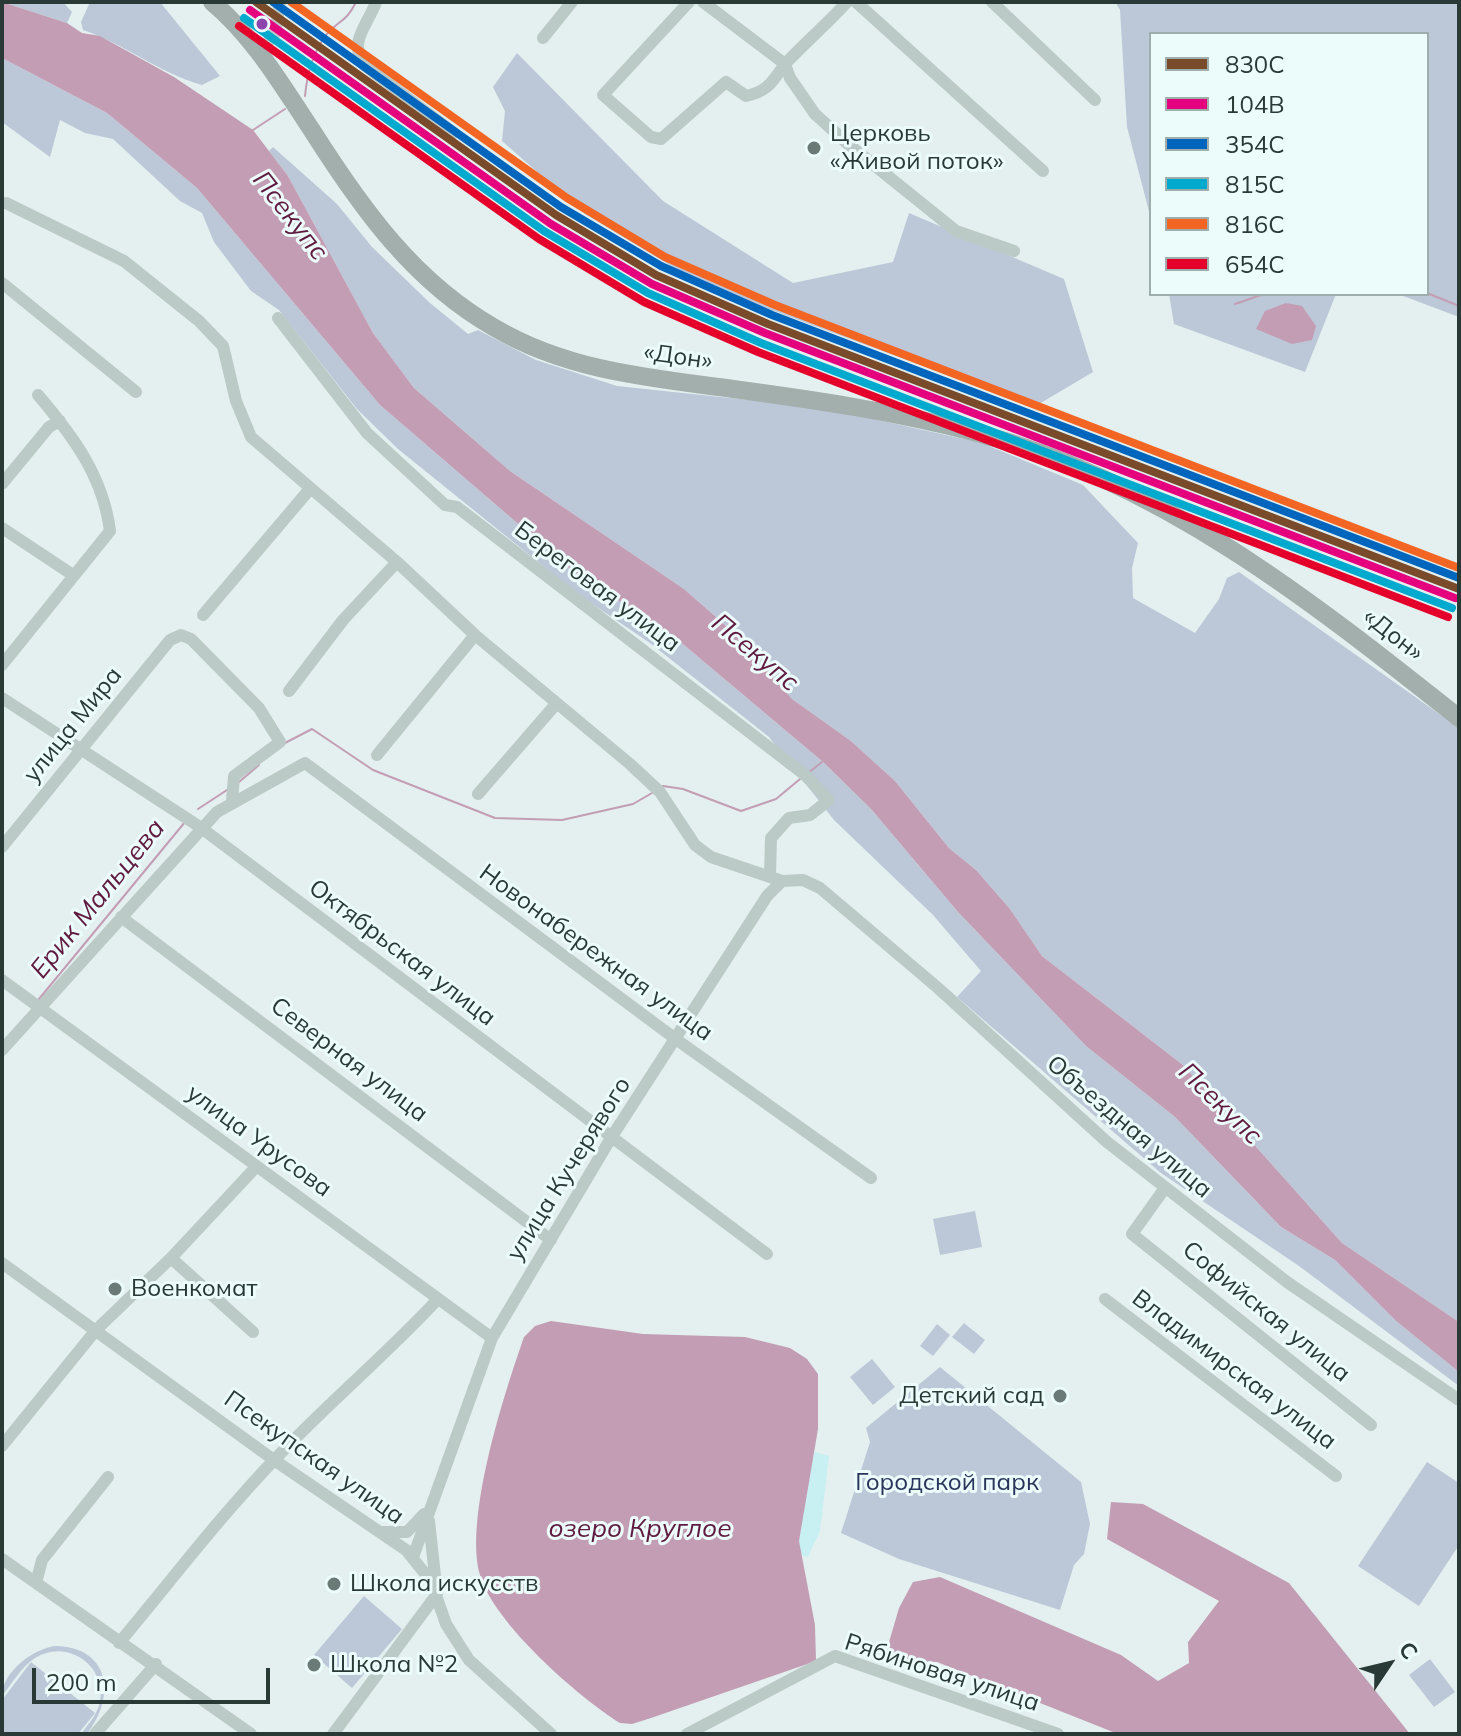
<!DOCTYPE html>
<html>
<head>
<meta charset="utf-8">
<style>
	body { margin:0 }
	#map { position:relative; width:1461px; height:1736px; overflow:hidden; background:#e3f0ef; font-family:Mulish,sans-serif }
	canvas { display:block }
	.frame { position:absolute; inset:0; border:4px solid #293a36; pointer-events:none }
	.legend { position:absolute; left:1149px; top:32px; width:280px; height:264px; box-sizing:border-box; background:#ebfcfb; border:2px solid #9daeac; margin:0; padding:10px 14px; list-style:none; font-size:24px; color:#293a36 }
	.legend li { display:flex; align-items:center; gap:16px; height:40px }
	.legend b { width:40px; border:2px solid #9daeac }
	.north { position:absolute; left:1349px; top:1624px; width:80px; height:80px; -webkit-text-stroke:6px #ebfcfb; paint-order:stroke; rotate:55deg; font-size:22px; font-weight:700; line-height:32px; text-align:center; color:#293a36 }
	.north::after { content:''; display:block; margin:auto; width:28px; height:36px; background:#293a36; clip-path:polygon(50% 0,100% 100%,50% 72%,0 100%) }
	.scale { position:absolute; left:32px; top:1668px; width:238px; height:36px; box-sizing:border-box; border:4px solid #293a36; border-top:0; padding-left:10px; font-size:24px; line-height:28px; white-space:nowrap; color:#293a36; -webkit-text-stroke:6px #ebfcfb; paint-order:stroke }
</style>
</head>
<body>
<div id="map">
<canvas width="1461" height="1736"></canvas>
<div class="frame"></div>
<ul class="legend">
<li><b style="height:10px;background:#7a4b2a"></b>830С</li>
<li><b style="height:10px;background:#e5007d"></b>104В</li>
<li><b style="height:10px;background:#0065bd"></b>354С</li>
<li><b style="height:10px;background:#00a9ce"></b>815С</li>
<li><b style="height:10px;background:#f26522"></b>816С</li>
<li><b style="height:10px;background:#e4002b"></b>654С</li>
</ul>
<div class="north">С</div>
<div class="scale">200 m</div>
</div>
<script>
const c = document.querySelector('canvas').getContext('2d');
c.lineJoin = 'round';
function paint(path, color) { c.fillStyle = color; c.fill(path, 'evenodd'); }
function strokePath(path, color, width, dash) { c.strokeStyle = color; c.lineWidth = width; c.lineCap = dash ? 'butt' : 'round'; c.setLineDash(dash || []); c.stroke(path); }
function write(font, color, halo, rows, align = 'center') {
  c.font = font + ' Mulish,sans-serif'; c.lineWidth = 6; c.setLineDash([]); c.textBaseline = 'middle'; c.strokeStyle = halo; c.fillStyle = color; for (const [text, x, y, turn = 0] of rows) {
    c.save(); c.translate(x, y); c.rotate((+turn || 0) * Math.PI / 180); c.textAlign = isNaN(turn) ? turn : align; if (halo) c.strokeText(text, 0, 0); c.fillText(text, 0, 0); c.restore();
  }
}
const green = new Path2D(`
	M2 2H63L72 12 67 23Z
	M90 2H160L220 76 202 85C159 73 125 44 83 30L81 22Z
	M1115 2H1459V317L1398 294H1427V34H1151V219L1127 127 1120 10Z
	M517 53 663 201 793 283 893 262 909 213 1064 279 1093 372 1034 407 701 284 585 214 502 141 505 111 493 87Z
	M2 58 107 113 197 188 380 405 574 572 671 634 823 762 871 809 958 912 1086 1046 1175 1117 1281 1227 1335 1260 1396 1321 1459 1372V1386L1299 1266 1161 1173 957 997 981 971 933 915 834 820 769 737 650 643 579 595 398 449 357 409 279 310 251 291 214 242 202 213 180 201 113 139 85 133 60 120 50 157 2 122Z
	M273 147 337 204 372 247 430 303 468 334 478 330 536 360 617 386 824 408 982 443 1083 485 1138 543 1132 568 1133 598 1195 633 1219 599 1227 578 1239 572 1459 728V1322L1342 1243 1183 1065 1042 956 1010 909 976 870 949 848 895 781 851 741 792 699 732 631 684 589 510 471 414 388 373 333 288 176 269 151Z
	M1169 294H1336L1305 372 1174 324Z
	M975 1211 982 1247 940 1255 933 1219Z
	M964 1323 985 1340 974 1354 952 1337Z
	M937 1324 950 1335 933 1356 920 1346Z
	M872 1359 895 1387 873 1405 850 1377Z
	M940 1367 1081 1482 1090 1524 1084 1554 1074 1565 1060 1610 899 1559 841 1533 870 1442 866 1428Z
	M1427 1462 1459 1483V1545L1419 1606 1358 1566Z
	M364 1596 402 1629 352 1688 314 1655Z
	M55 1646C111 1647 116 1697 87 1734H81C88 1724 97 1715 100 1702 107 1665 66 1638 35 1658 21 1667 12 1684 2 1696 2 1672 33 1649 55 1646Z
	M1430 1659 1455 1692 1434 1707 1409 1675Z
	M31 1662 95 1713 78 1734H2V1700Z`);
const sand = new Path2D(`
	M815 1452 829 1456 820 1531 808 1557 800 1555 793 1540Z`);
const water = new Path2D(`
	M2 2 67 23 82 33 100 36 174 77 253 130 288 176 373 333 414 388 510 471 684 589 732 631 792 699 851 741 895 781 949 848 976 870 1010 909 1042 956 1183 1065 1342 1243 1459 1322V1372L1396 1321 1335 1260 1281 1227 1175 1117 1086 1046 958 912 871 809 823 762 671 634 574 572 380 405 197 188 107 113 2 58Z
	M1286 303 1302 306 1316 326 1312 340 1292 344 1256 329 1265 311Z
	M551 1321 643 1334 745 1337 790 1348 807 1359 818 1374V1429L799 1541 815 1625 816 1661 651 1718 632 1724 620 1723C578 1697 493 1622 480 1575 464 1518 504 1394 524 1337L535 1326Z
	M1111 1502 1143 1504 1289 1583 1410 1734H1118L937 1662 906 1661 887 1649 899 1608 913 1582 940 1577 1121 1655 1158 1681 1189 1663 1188 1642 1219 1601 1107 1539Z`);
const stream = new Path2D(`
	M305 96C307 75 313 52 326 35 338 20 345 24 356 2
	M253 130 285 109
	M1427 293 1459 306
	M1235 304 1264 294
	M285 743 312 729 373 770 495 818 562 820 633 804 652 793
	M808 773 822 762
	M239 782 259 765
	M663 786 683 789 741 811 776 799 800 779
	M198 809 227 790
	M39 999 185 822`);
const minor = new Path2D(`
	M376 2C368 25 348 41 364 65L454 133
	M689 2 603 95 651 137 661 139 726 82 746 96C773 90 773 77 788 61 807 41 828 23 847 2
	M703 2 785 64 790 78 815 114 848 144 956 231 1014 251
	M856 2 1043 171
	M992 2 1095 100
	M543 38 572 2
	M259 54 275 33 280 2
	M6 203 124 261 199 321 223 346 236 401 251 437 397 562 475 635 630 764 660 792 695 845 711 857 782 881 803 880 820 888 938 988 1107 1142 1287 1282 1459 1400
	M2 283 136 392
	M278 318 367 433 445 505 457 507 805 775 829 800 810 815 789 818 771 838 770 876
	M2 484 49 427 60 421
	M2 528 73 575
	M203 615 309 490
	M2 665 110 531C103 476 73 436 38 395
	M289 691 343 620 397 562
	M2 698 200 827 767 1254
	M377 755 475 635
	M478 794 556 704
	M2 847 170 640 181 635 191 639 259 708 280 742 234 776 232 801
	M121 917 551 1240
	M2 980 492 1338
	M2 1050 217 812 305 763 677 1040 871 1178
	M1165 1188 1132 1234 1371 1425
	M171 1258 253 1332
	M2 1263 274 1460 406 1550 431 1581 446 1624 469 1660 551 1734
	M1105 1299 1336 1476
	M2 1446 96 1330 171 1258 256 1167
	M383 1532H407L424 1514
	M413 1557 492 1338 611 1138 767 896 782 881
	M2 1559 251 1734
	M36 1583 42 1560 108 1477
	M119 1643C171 1581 221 1515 277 1457 329 1402 387 1354 438 1299
	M95 1734 156 1664
	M333 1734 437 1594 429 1521
	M687 1734 835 1656 1058 1734`);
const highway = new Path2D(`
	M212 2C254 37 283 87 313 132 362 209 414 282 495 328 568 371 651 378 733 389 815 400 897 412 977 433 1161 481 1314 603 1459 718`);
const rail1 = new Path2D(`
	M256 2 556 215 656 275 768 324 1459 589`);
const rail2 = new Path2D(`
	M250 10 551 224 652 284 765 333 1455 598`);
const rail3 = new Path2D(`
	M273 2 561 207 661 266 772 315 1459 578`);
const rail4 = new Path2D(`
	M244 18 544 231 648 293 761 343 1452 608`);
const rail5 = new Path2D(`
	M291 2 567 198 665 257 775 305 1459 568`);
const rail6 = new Path2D(`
	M239 26 539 239 644 302 758 352 1448 617`);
const markers = [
	[262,24,7,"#8e44ad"],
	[814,148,8,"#6a7a77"],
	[115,1289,8,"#6a7a77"],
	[1060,1396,8,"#6a7a77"],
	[334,1584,8,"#6a7a77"],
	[314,1665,8,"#6a7a77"]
];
const poiNames = [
	["Церковь",830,134],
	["«Живой поток»",830,162],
	["Военкомат",131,1289],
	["Детский сад",1044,1396,"right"],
	["Школа искусств",350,1584],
	["Школа №2",330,1665]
];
const streetNames = [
	["«Дон»",678,357,8],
	["Береговая улица",597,587,37],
	["«Дон»",1393,635,38],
	["улица Мира",73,725,-51],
	["Октябрьская улица",402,953,37],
	["Новонабережная улица",596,953,36],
	["Северная улица",349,1060,37],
	["Объездная улица",1129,1127,40],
	["улица Урусова",259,1141,36],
	["улица Кучерявого",569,1169,-58],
	["Софийская улица",1266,1312,39],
	["Владимирская улица",1234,1370,37],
	["Псекупская улица",314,1458,35],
	["Рябиновая улица",942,1673,18]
];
const parkNames = [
	["Городской парк",947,1483]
];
const waterNames = [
	["Псекупс",290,216,52],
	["Псекупс",755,653,40],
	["Ерик Мальцева",98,899,-51],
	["Псекупс",1220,1104,44],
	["озеро Круглое",640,1529]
];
paint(green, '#bcc8d8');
paint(sand, '#c8eff1');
paint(water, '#c39db4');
strokePath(stream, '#c39db4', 2);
strokePath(minor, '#bbc9c7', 12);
strokePath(highway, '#a2afad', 18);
strokePath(rail1, '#7a4b2a', 8);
strokePath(rail2, '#e5007d', 8);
strokePath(rail3, '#0065bd', 8);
strokePath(rail4, '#00a9ce', 8);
strokePath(rail5, '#f26522', 8);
strokePath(rail6, '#e4002b', 8);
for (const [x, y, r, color] of markers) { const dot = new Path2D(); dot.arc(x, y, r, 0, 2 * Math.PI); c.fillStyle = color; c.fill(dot); strokePath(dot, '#ebfcfb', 3); }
write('24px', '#293a36', '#ebfcfb', poiNames, 'left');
write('24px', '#293a36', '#ebfcfb', streetNames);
write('24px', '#2a355b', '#ebfcfb', parkNames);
write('italic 26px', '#601a3f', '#ebfcfb', waterNames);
</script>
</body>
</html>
